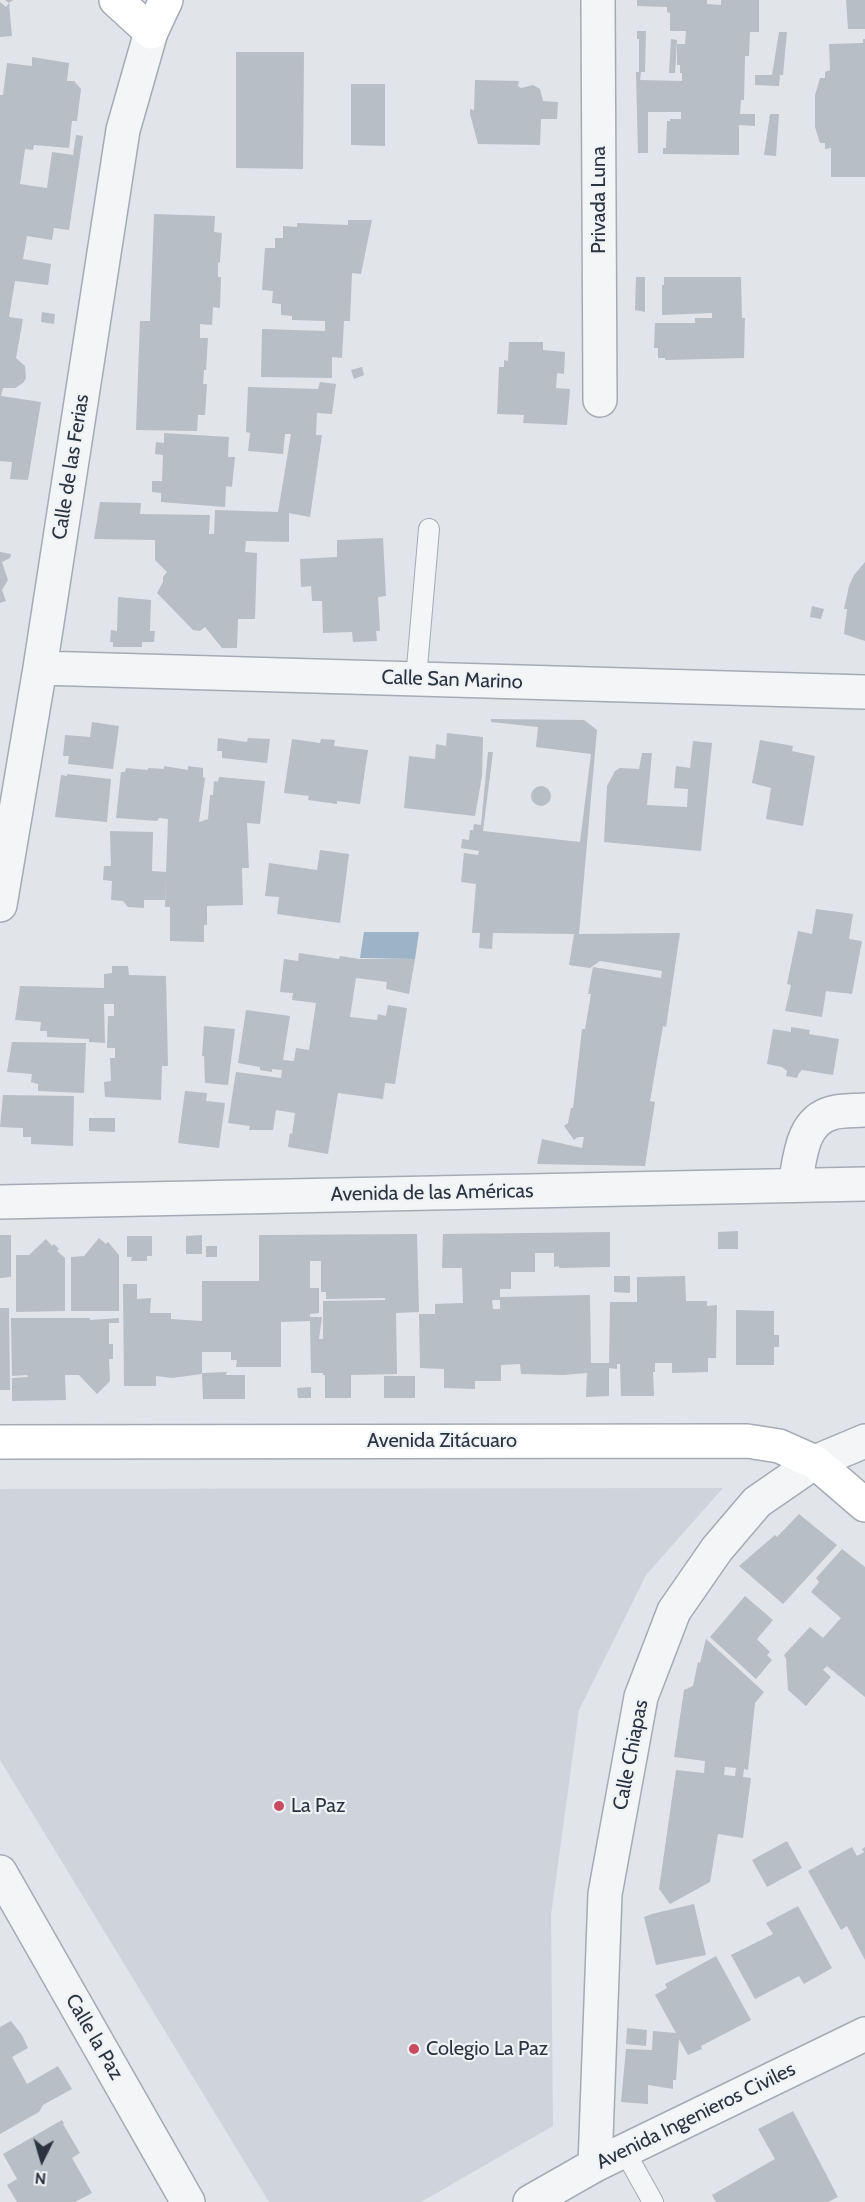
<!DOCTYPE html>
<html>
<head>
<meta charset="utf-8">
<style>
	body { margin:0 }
	#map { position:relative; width:865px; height:2202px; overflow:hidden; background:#e1e4e9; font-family:Cabin,sans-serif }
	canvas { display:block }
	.north { position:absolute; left:12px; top:2130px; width:60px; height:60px; -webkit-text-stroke:4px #f0f3f6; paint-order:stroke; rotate:185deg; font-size:16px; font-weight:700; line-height:24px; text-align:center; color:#2a3340 }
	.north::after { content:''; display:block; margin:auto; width:21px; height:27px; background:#2a3340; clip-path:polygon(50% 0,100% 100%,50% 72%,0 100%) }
</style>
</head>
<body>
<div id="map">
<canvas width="865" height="2202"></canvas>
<div class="north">N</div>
</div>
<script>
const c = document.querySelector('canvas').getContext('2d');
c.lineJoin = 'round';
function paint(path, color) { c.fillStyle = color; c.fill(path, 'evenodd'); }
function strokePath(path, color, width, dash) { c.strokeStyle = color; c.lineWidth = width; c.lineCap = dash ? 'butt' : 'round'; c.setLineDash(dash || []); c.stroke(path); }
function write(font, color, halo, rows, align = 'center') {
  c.font = font + ' Cabin,sans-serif'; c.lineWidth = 4.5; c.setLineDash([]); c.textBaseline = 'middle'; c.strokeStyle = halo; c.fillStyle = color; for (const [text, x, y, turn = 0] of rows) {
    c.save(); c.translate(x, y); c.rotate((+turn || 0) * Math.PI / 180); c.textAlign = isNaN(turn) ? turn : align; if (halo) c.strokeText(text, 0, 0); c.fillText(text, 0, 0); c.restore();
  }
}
const built = new Path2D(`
	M723 1488 646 1575 579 1710 551 1915 553 2126 421 2202H269L0 1760V1489Z`);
const water = new Path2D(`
	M364 932H419L415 959 360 958Z`);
const building = new Path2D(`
	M5 0H13L9 3 12 36 0 37V2L6 7 9 3Z
	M637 0H707V4L721 5V0H759V32H750L749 56H745L744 100H741L740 114H755V126L739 125V155L663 154V148H666L667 121H670V119H681V112H648V153H638L636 72H639V39H637V31H646L645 72H641L640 80 682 81V73H680V65H677V44H685L686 31H670V13L667 12V7L637 6Z
	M846 0H865V29H848Z
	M779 32H787L783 75H780L779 86 755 85V75H772Z
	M671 39 677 40 675 73H669Z
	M863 39H865V177H831V148L825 149V143H820L815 127V95L820 78H825V72L830 70 829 44 863 43Z
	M236 52H304L303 169 236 168Z
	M32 57 69 63 67 81H74L81 89 77 121H72L69 148 34 145 33 150 25 149 20 184 47 188 52 152 73 155 76 135 83 136 69 230 54 228 52 240 27 236 23 259 51 264 48 285 15 281 9 317 23 319 16 358 25 366 26 378 23 383 15 388H3L1 396 41 402 28 480 10 479 12 462 0 461V95H3L7 63 32 66Z
	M475 80 519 81 518 86 521 88 533 85 540 89 543 101 558 102 557 119H541L540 145 478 144 470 114V109L474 110Z
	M351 84H385V146L351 145Z
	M770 114H779L776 156 764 155Z
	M154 214 215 216 214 232 222 233 220 262 218 263V277H221L220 308 213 307 212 325 200 324V338H208L206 370H204L203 384H207L205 415H198L197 431 136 430 140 321H150Z
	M348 220H372L361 274 352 273 350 321H344L342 358 332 357V378L261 377 262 329 325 331V321L292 320V316L281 315V304L272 303 273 291 262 290 265 248H275V238H283V226L297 227V223L348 225Z
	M636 277H645V312L635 310Z
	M664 277H741L742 318H745L744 358 665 360V358H658V348H654L655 323H695V318H712V313L662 315V285H664Z
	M42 312 55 314 54 324 41 322Z
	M509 342H543V350L565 352 564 374 557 373 556 388 570 389 567 425 523 423 524 415 497 414 499 367H504V360L508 361Z
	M362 367 364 375 354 379 351 370Z
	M320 382 336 384 332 414 317 413 316 435H322L310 517 289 513V542L246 541 245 552 257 553 255 619H238L237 648H222L205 627 200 631 193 630 157 593 163 582V577L167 572 155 560V540L94 539 100 502 141 503 140 514 210 515 209 534H214L215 510 278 512 291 434H285L283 454 248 451 250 433 246 432 248 387 318 389Z
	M164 433 229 437 228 457H235L232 487 226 486 225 507 161 502V493L152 492V481H162L163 455 155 454 156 442 164 443Z
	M383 538 386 596 378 597 380 631H376L377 641 353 642 352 632 323 633 322 601H312L311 586 301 587 300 559 337 557V540Z
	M0 552 11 554 10 558 2 562 8 580 2 590 6 601 0 603Z
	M865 562V641L844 634 847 609H844L849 586 854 575Z
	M118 597 151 600 150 631H155L154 642H142V647H113V642H110L111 630 117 631Z
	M812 606 824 609 821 619 810 617Z
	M491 719 584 720 597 730 579 934 680 933 666 1027 663 1026 650 1101 655 1102 645 1166 537 1164 542 1139 582 1148 584 1137H578L574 1140 564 1126 568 1123 571 1108H573L582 1029H585L591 994H588L593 967 661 978 662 971 600 961 590 968 569 965 574 934 493 933 492 949 479 948 480 933H472L476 884 461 882 464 853 478 855 479 851 461 848 462 839 469 840 470 830H473L474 824 481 825 488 752H493L483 831 580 842 591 754 536 747 538 727 491 722Z
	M92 722 119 726 113 769 68 764 69 756H63L65 735 90 737Z
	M447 733 483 737 482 776 475 816 404 808 409 756 435 759 436 744 446 746Z
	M218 738 247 742 248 738 270 739 267 763 222 758V751H217Z
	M292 739 320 743 321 739 335 740 334 746 368 750 360 804 337 801V804L308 800 309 796 284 793Z
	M760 740 793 746 792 751 815 756 803 826 766 819 771 788 752 783Z
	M693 741 712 743 701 851 604 842 607 786 615 771 620 768 639 769 642 753H652L647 805 687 807 688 789 674 788 676 766 690 768Z
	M164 766 188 770V766L203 768V777L205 778 199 822 208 819 210 795H213L214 781 218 782 219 777 265 781 260 824 247 823 249 868H242L243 905 207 906V925H204V942L170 941V907H165L166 874 165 900H144V908L128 907 123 901 111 900 112 881 103 880 104 866H111L110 831 153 832 152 871 166 872 168 819 159 818 157 821 116 818 121 772H125L126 768 148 770V768L164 769Z
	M67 774 111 779 107 822 55 817 61 775 67 776Z
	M531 796a10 10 0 1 1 20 0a10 10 0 1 1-20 0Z
	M320 850 349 854 340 923 277 914 279 897 265 896 269 863 317 870Z
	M816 909 853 914 849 939 862 941 852 994 826 991 822 1017 785 1011 791 985 787 984 798 931 812 934Z
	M299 953 339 959 340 956 360 959H415L409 994 386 989 387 982 356 978 350 1017 377 1020 378 1014 386 1016 388 1005 407 1008 395 1084 385 1083 383 1099 338 1093 328 1154 288 1147 290 1133 292 1134 295 1113 276 1110 273 1130H249L250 1126 228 1123 236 1072 281 1078 282 1070 272 1069V1072L260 1070V1067L238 1063 246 1010 290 1016 283 1060 294 1061 296 1048 309 1050 316 1003 292 1000 293 993 280 992 284 959 298 961Z
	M112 966H128L129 975 166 976 168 1066H162L161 1100 105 1097 104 1082 111 1081 110 1058H115V1048H107L108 1016H114V1004H104L105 1043 89 1042V1039L47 1037V1031H40L41 1022 15 1020 20 986 104 988V974L112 973Z
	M204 1026 235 1029 228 1085 205 1083 204 1056H202Z
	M791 1027 810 1030 809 1034 839 1039 833 1075 802 1070 799 1073 797 1078 786 1076 787 1071 782 1067 767 1064 773 1029 791 1032Z
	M12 1042 86 1043 84 1093 38 1091V1084L31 1082 32 1074 7 1072Z
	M185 1091 207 1093 206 1101 225 1103 219 1148 178 1143Z
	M3 1095 74 1096 73 1146 31 1144V1137H23V1128L0 1127Z
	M89 1118H115V1132L89 1131Z
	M738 1231V1249H718V1232Z
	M610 1232V1267L559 1268V1266L554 1267V1253H535V1272H511V1289H500V1297L590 1295 591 1363H609L610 1302H637V1277L685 1276 686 1301H707V1306L717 1305 716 1358H708V1372L672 1373V1363H655V1372H653L654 1396H621L620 1364H617V1369L609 1368V1396L586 1397 587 1373 563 1375 521 1374 520 1364 501 1365V1381H475V1389L444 1388V1369L420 1368 419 1314H435V1304L463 1303 462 1268H442L443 1234ZM492 1300H500V1309H493Z
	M417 1234 419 1312 396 1313 397 1374 351 1375V1398H325V1375H323V1373H311L310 1321 281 1322V1367H236L237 1360H231V1352H202V1373L227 1372 226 1375H245V1399H203L202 1374 172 1378 156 1376V1386H124L123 1284H137V1299L151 1298 150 1313H171V1319L202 1321V1281H259V1235ZM310 1261H321V1292H326V1299L385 1298V1300L323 1301V1339H319L322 1317H310V1314L319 1313V1288H310Z
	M0 1235H11V1277L0 1278Z
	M202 1235V1254H186V1236Z
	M127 1236H152V1256H147V1261H131L132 1257H127Z
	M99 1238 106 1244 108 1242 119 1255V1311H71V1257L84 1256Z
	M46 1239 52 1246 54 1244 59 1249 57 1251 65 1258V1311L16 1312V1255H29Z
	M206 1246H217V1257H206Z
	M614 1276H630V1293L614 1292Z
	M0 1308H9L10 1390H0Z
	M736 1310 774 1311V1335H779V1347H774V1365H736Z
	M11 1318H90V1320L119 1318V1323H109V1344H113V1359H109L110 1381 97 1394 79 1375H65L66 1400 12 1401V1378L28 1377 27 1375 12 1376Z
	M384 1376H415V1398H384Z
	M311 1387V1398H298L297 1388Z
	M799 1514 837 1545 783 1604 739 1566 775 1535 777 1537Z
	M842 1549 865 1567V1697L827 1666 823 1670 831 1677 806 1706 788 1690 786 1659 784 1655 810 1627 823 1638 841 1618 811 1592 819 1582 816 1578Z
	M745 1596 773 1620 757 1639 770 1652 767 1655 772 1660 756 1679 710 1637Z
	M706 1639 764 1692 755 1703 748 1770 744 1769 743 1777 751 1778 743 1838 718 1834 710 1882 670 1904 659 1889 676 1770 704 1773 705 1761 674 1757 684 1690 693 1686 698 1662 700 1663ZM725 1767 736 1768 735 1776 724 1775Z
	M787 1841 802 1868 767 1887 752 1860Z
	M852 1847 857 1856 864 1852 862 1849 865 1847V1960L847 1926 841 1930 808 1871Z
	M694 1904 706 1955 656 1965 644 1917 652 1914Z
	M798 1906 832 1968 804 1984 799 1976 755 1999 731 1955 773 1934 766 1923Z
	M716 1956 751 2020 701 2046 702 2049 688 2055 679 2039 676 2080H673V2089L648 2085V2104L621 2102 626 2049 652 2050 653 2031 676 2033 655 1995 667 1988 665 1984Z
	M11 2021 22 2035 28 2048 12 2057 27 2084 58 2066 72 2089 43 2105 39 2112 0 2134V2027Z
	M627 2028 647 2030 646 2046 626 2044Z
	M793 2111 838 2197 828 2202H716L712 2195 775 2159 758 2129Z
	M62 2120 64 2123 63 2124 80 2153 72 2158 92 2193 75 2202H17L7 2185 17 2179 3 2154Z`);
const lane = new Path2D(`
	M416 679 429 529
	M624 2150 653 2202`);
const street = new Path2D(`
	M598 0 600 400
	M40 668 865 692
	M0 905 40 668 123 130 151 32
	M795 1185C800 1159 801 1121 832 1113 842 1110 854 1111 865 1110
	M0 1202 865 1184
	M0 1872 188 2202
	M595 2165 605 1894 641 1697 674 1611 717 1549 757 1502 815 1462 865 1441
	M530 2202 595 2165 865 2034`);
const secondary = new Path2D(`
	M116 0 151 32 166 0
	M0 1442 747 1441 779 1446 815 1462 865 1505`);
const markers = [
	[279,1806,6,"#c84b62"],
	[414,2049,6,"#c84b62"]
];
const streetNames = [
	["Privada Luna",599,200,-90],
	["Calle de las Ferias",71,467,-81],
	["Calle San Marino",452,680,2],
	["Avenida de las Américas",432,1193,-1],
	["Avenida Zitácuaro",442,1441],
	["Calle Chiapas",631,1755,-79],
	["Calle la Paz",94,2037,60],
	["Avenida Ingenieros Civiles",696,2116,-26]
];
const poiNames = [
	["La Paz",291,1806],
	["Colegio La Paz",426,2049]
];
paint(built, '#cfd3db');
paint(water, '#9db3c7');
paint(building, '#b8bec5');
strokePath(lane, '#a6abb3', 22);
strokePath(street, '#a6abb3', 36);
strokePath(secondary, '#a6abb3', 36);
strokePath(lane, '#f3f5f7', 20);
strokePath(street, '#f3f5f7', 33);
strokePath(secondary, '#fff', 33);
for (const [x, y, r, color] of markers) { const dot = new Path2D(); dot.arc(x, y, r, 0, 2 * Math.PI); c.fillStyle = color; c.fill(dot); strokePath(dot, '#f0f3f6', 2); }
write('20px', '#2a3340', '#f0f3f6', streetNames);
write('20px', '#2a3340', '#f0f3f6', poiNames, 'left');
</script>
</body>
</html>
